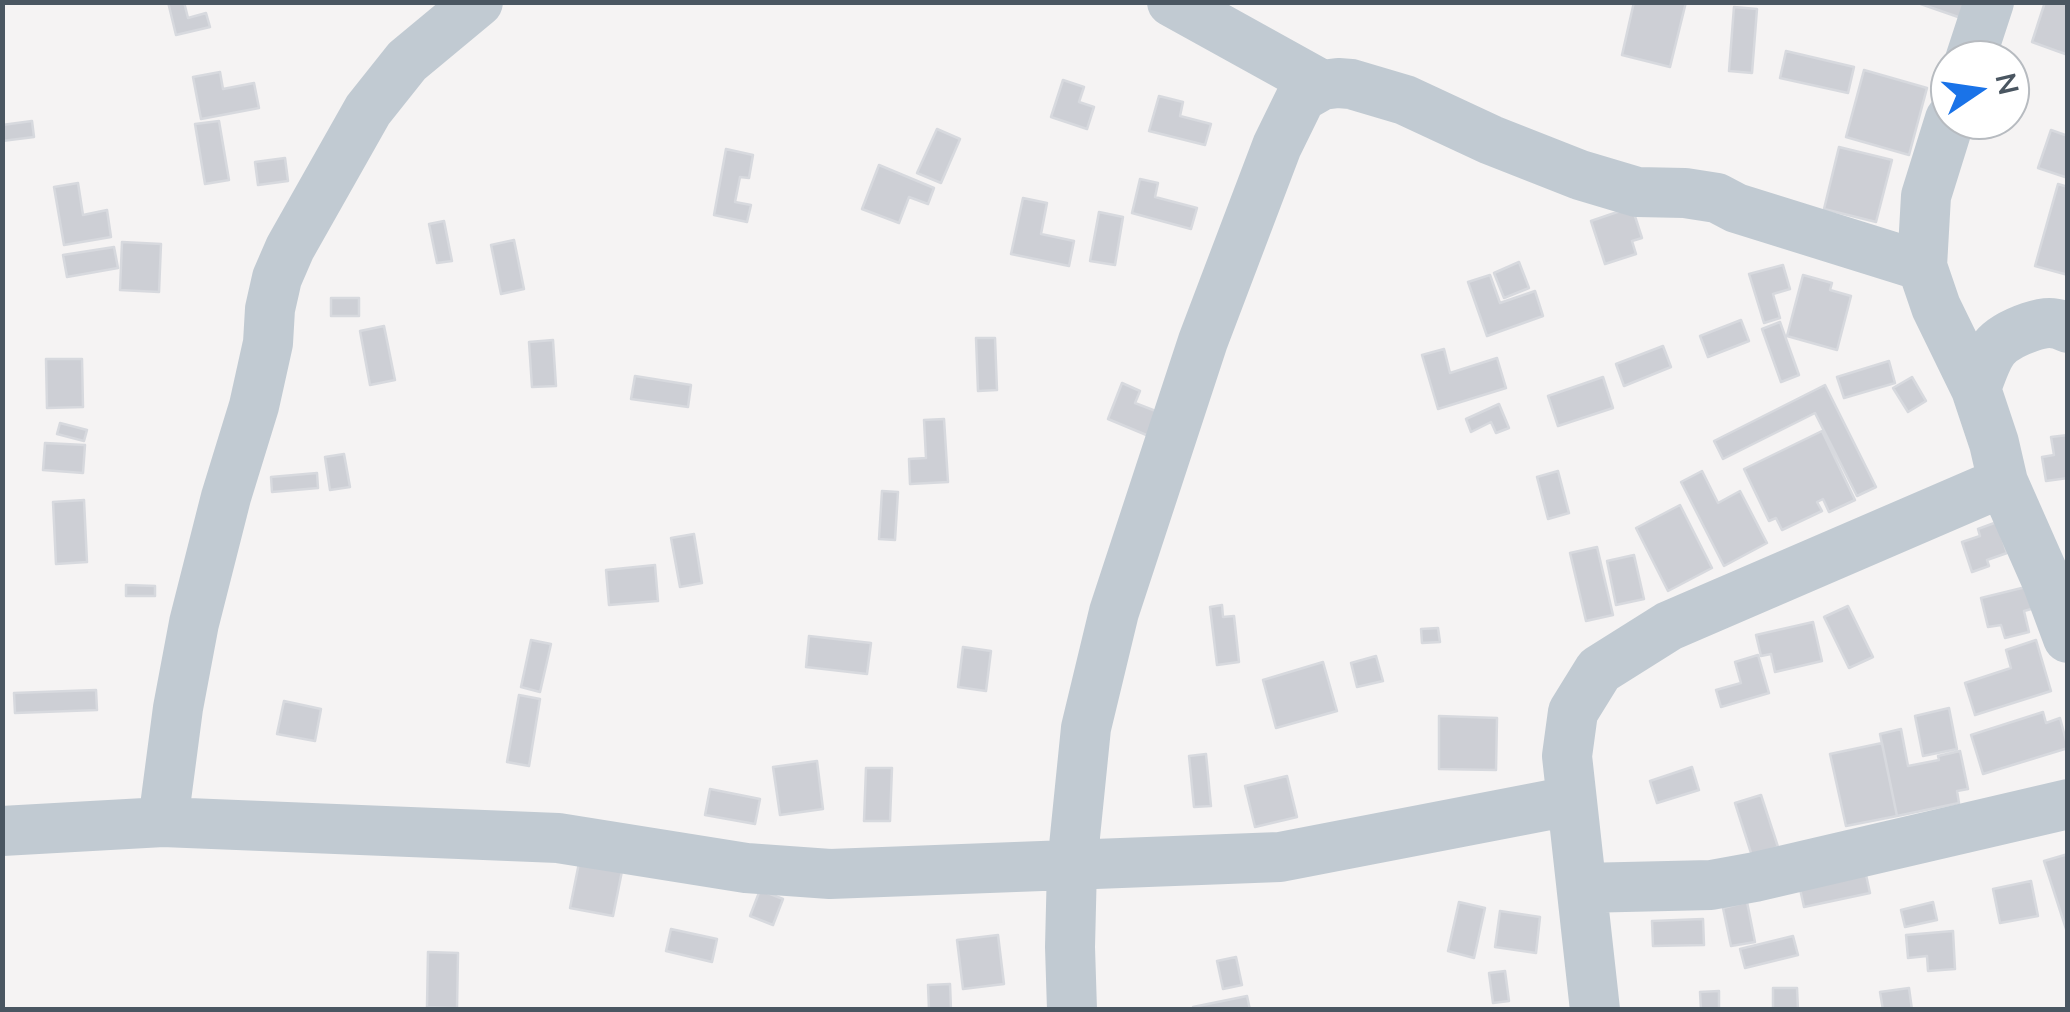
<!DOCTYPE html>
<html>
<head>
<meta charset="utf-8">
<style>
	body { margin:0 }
	#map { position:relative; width:2070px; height:1012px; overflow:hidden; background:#f5f3f3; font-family:Mulish,sans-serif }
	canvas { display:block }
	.frame { position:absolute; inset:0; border:5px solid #4a5661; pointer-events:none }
	.north { position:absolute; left:1930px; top:40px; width:100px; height:100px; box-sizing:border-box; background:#fff; border:2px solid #b7bbc0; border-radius:50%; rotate:77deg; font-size:28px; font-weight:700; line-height:40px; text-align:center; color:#4a5661 }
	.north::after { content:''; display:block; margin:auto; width:35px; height:45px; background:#1a73e8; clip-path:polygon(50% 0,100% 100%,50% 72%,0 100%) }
</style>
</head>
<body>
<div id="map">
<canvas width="2070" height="1012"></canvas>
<div class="frame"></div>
<div class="north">N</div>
</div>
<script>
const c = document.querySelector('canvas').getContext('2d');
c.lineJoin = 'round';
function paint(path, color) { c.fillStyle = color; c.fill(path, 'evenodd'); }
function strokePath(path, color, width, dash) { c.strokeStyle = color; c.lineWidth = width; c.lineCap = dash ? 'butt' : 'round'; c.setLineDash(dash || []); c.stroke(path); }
const building = new Path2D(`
	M168 2H184L188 18 206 13 210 27 176 35Z
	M1634 2H1686L1670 67 1622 55Z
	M1915 2H1966L1961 18Z
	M2045 2H2068V55L2032 42Z
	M1734 7 1757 9 1752 73 1729 71Z
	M1786 51 1854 67 1848 93 1780 78Z
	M1864 70 1927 88 1909 155 1846 137Z
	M220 72 223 89 254 83 259 108 201 119 193 77Z
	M1063 80 1084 87 1079 102 1094 107 1087 129 1051 117Z
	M1159 96 1183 102 1180 116 1211 124 1205 145 1149 131Z
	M32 121 34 137 2 141V125Z
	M219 121 229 180 205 184 195 124Z
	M937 129 960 139 941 183 917 173Z
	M2051 130 2068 136V178L2038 168Z
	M1839 147 1892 160 1876 222 1824 209Z
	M726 149 753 155 749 178 740 177 735 202 751 205 747 222 714 215Z
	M285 158 288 181 258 185 255 162Z
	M879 165 934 188 928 204 909 197 899 223 862 209Z
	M1140 179 1158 183 1155 197 1197 208 1191 229 1132 213Z
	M78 183 83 215 107 210 111 237 64 245 54 187Z
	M2058 184 2068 187V275L2035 266Z
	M1023 198 1047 203 1041 234 1074 241 1069 266 1011 254Z
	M1632 207 1642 238 1632 241 1636 254 1605 264 1591 221Z
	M1099 212 1123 217 1115 265 1090 261Z
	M444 221 452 261 437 263 429 224Z
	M514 240 524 289 501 294 491 245Z
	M122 242 161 244 159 292 120 290Z
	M114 247 118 268 67 277 63 255Z
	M1519 262 1529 288 1504 298 1494 273Z
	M1783 265 1790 289 1773 294 1780 318 1764 323 1749 274Z
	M1490 275 1500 303 1535 291 1543 316 1487 336 1468 282Z
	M1803 275 1832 283 1830 290 1851 296 1837 350 1787 336Z
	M331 298H359V316H331Z
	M1741 320 1749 341 1708 357 1700 336Z
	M1780 322 1799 375 1781 382 1762 329Z
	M384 326 395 380 370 385 360 331Z
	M976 338H995L997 390 978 391Z
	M553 340 556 386 532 387 529 342Z
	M1663 346 1671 367 1624 386 1616 364Z
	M1444 349 1450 373 1497 358 1506 388 1438 409 1422 355Z
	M46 359H82L83 407 47 408Z
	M1889 361 1895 383 1844 398 1837 377Z
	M635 376 691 385 688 407 631 399Z
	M1603 377 1613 408 1558 426 1548 396Z
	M1912 377 1926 401 1908 412 1893 388Z
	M1122 383 1140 391 1135 403 1166 415 1156 439 1108 419Z
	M1825 385 1876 487 1857 496 1815 413 1723 459 1714 441Z
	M1499 404 1509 428 1496 433 1491 422 1471 432 1466 419Z
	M944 419 948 482 910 484 909 459 926 458 924 420Z
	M60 423 87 430 84 441 57 434Z
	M1822 431 1855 500 1829 512 1823 499 1817 502 1822 511 1782 530 1776 518 1769 521 1744 469Z
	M2068 435V478L2046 481 2042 457 2054 455 2051 437Z
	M45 443 85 445 83 473 43 470Z
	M344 454 350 487 330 490 325 457Z
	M1558 471 1569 513 1548 519 1537 477Z
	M1702 471 1718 503 1740 491 1767 543 1724 566 1681 482Z
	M317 473 318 488 272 492 271 477Z
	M882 491 898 492 895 540 879 539Z
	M84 500 87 562 56 564 53 502Z
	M1680 505 1712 568 1668 591 1636 528Z
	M1997 522 2007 553 1987 560 1989 566 1972 572 1962 542 1980 536 1978 529Z
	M694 534 702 583 680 587 671 538Z
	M1597 547 1613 615 1586 621 1570 553Z
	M1634 555 1644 599 1616 605 1607 561Z
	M655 565 658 601 609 605 606 570Z
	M126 585 155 586V596H126Z
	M2030 586 2035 608 2024 611 2029 632 2005 638 2001 625 1988 627 1981 598Z
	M1222 605 1223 617 1234 616 1239 662 1217 665 1210 607Z
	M1848 606 1873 657 1849 668 1824 617Z
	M1813 622 1822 661 1775 672 1771 654 1761 656 1756 635Z
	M1438 628 1440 642 1422 643 1421 629Z
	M809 636 871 643 867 674 806 667Z
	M531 640 551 644 540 692 521 687Z
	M2036 640 2051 691 1975 715 1965 683 2011 668 2006 650Z
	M963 647 991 651 986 691 958 687Z
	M1758 655 1769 693 1721 707 1716 690 1741 683 1735 662Z
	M1376 656 1383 681 1357 687 1351 663Z
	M1323 662 1337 711 1276 728 1263 680Z
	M96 690 97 710 15 713 14 693Z
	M519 695 540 699 529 766 507 762Z
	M284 701 321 709 315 741 277 734Z
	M1949 708 1957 749 1923 756 1915 716Z
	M2043 712 2046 723 2060 718 2068 748 1983 774 1971 735Z
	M1439 716 1497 718 1496 770 1439 769Z
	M1901 729 1908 766 1939 760 1938 756 1960 751 1968 789 1957 791 1959 803 1897 816 1880 734Z
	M1882 743 1897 816 1846 826 1830 754Z
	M1206 754 1211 806 1194 807 1189 756Z
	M817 761 823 809 780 815 773 767Z
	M1692 767 1699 790 1657 803 1650 781Z
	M866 768H892L890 821H864Z
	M1287 776 1297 817 1255 827 1245 786Z
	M710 789 760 799 755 824 705 815Z
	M1761 795 1778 847 1752 856 1735 803Z
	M1861 852 1870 893 1804 907 1795 866Z
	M2068 854V935L2044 861Z
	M579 863 622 871 613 916 570 908Z
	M2031 881 2038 916 2000 923 1993 889Z
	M760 890 783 899 773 925 750 916Z
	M1459 902 1485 908 1474 958 1448 951Z
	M1747 902 1755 942 1731 946 1723 908Z
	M1933 902 1937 920 1905 927 1901 910Z
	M1500 911 1540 917 1536 953 1495 947Z
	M1703 919 1704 945 1653 946 1652 921Z
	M671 929 717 939 712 962 666 951Z
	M1953 931 1955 969 1928 971 1927 956 1908 958 1906 935Z
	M998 935 1004 984 963 989 957 940Z
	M1793 936 1798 955 1745 968 1740 949Z
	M428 952 458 953 457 1008 427 1007Z
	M1236 957 1242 985 1223 989 1217 961Z
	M1505 971 1509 1001 1493 1003 1489 973Z
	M950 984 951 1010H929L928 985Z
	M1773 988H1797L1798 1010H1773Z
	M1909 988 1912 1010H1883L1880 992Z
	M1719 991V1010H1701L1700 992Z
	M1247 996 1250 1010H1193V1007Z`);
const minor = new Path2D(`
	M1172 2 1322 85
	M1970 60 1989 2
	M1950 119 1926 196 1922 266 1936 307 1976 389 1994 443 2003 482 2048 584 2068 638
	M1976 389C1989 352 1992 340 2030 327 2045 322 2054 321 2068 328
	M163 822 178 708 194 623 226 497 254 406 268 343 270 309 277 278 290 248 368 110 407 61 478 2
	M2 831 163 822 558 838 746 868 830 874 1280 857 1570 801
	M1582 888 1711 885 1755 877 2068 804
	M1072 1010 1070 947 1072 866 1086 728 1114 612 1203 341 1277 146 1301 97 1322 85 1338 83 1351 84 1405 100 1491 140 1580 175 1637 192 1685 193 1717 198 1736 208 1922 266
	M1595 1010 1567 756 1573 712 1599 670 1669 626 2003 482`);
paint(building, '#cdcfd5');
strokePath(building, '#d7d9de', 2.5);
strokePath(minor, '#c1cad2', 50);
</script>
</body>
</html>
